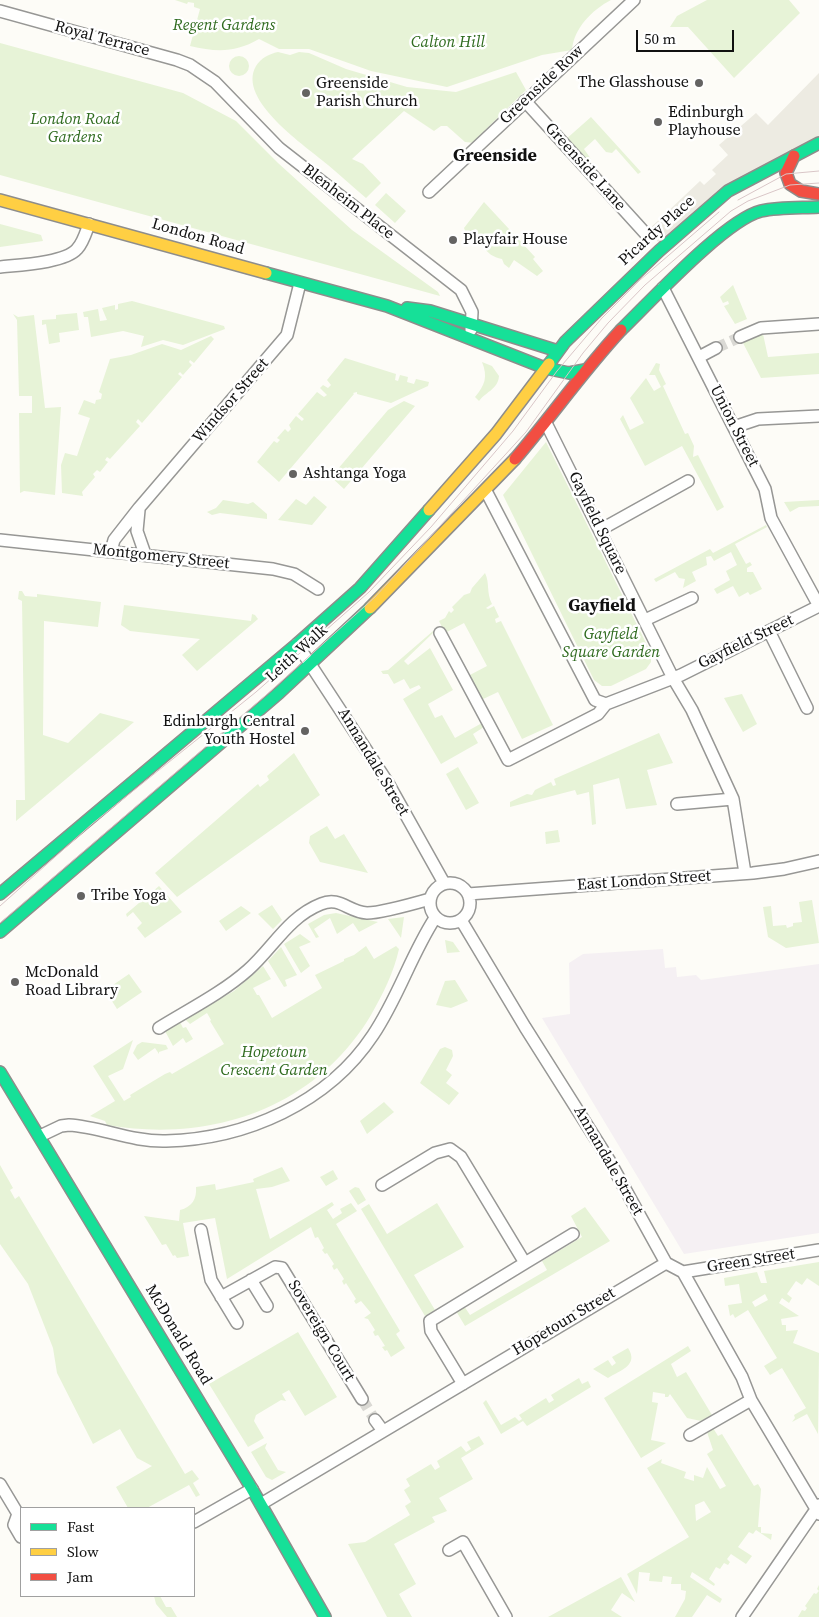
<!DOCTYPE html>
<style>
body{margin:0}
#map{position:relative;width:819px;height:1617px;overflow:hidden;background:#fdfcf7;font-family:"Source Serif 4",serif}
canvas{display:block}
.legend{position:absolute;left:20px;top:1507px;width:175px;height:90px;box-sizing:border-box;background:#fff;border:1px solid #a0a0a0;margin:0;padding:6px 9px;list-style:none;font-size:15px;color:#111}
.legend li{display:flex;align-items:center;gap:10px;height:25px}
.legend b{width:25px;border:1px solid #a0a0a0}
.scale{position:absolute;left:636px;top:30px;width:98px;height:22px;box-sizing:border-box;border:2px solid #111;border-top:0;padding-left:6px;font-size:15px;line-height:18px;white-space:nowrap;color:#111;-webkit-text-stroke:4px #fff;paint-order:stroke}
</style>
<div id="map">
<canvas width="819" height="1617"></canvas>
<ul class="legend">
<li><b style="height:6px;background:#16e098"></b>Fast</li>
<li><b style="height:6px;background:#ffcf43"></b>Slow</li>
<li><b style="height:6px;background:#f24e42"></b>Jam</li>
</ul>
<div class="scale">50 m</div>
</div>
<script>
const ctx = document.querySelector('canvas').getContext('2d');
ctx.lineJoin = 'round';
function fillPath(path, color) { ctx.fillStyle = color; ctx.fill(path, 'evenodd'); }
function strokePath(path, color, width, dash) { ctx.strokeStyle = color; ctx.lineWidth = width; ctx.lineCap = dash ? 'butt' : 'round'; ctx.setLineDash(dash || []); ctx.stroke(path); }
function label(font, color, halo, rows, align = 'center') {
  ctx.font = font + ' "Source Serif 4",serif'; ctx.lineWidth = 5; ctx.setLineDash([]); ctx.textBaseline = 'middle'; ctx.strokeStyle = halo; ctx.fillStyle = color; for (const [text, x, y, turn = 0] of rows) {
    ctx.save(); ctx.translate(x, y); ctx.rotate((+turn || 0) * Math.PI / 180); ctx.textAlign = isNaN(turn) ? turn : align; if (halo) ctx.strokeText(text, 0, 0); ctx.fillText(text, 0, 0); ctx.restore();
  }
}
fillPath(new Path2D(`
 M663,949L665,968L676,967L677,977L696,975L701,980L819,964V1233L684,1254L542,1018L570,1014L569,963L583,954Z`), '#f5f0f3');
fillPath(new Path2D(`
 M175,0H611C592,10 574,28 572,50L542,55L447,87L371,71L309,49H279L259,39C235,53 216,52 190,46L200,9L194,7V3L188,2L187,4Z
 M707,0H789L800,13L734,78L688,27H670L677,16Z
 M0,43L183,93L236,121L278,163L352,230L438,292L440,296L0,175Z
 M278,52L290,55L299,52L309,53L346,69L407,87L456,92L516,72L526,90L476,139L475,143L465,142L447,126H441L434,131L404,111L352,159L363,164L381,183L366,198C353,187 341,176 328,165C307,147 236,100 256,66C261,58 269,54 278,52Z
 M229 66a10 10 0 1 1 20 0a10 10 0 1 1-20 0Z
 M591,117L641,172L638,174L616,149L612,153L606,152L595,139L584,149L591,159L586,163L565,140Z
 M386,193L406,211L395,223L375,205Z
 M484,202L535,257L533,259L543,271L537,276L514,260L509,268L504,264L502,259C493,257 488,254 482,245L476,244L475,237L468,238L465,236L466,233L464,228Z
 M0,224L41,235L43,241L0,247Z
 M733,285L747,319L735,324L724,306L729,304L728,301L723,303L720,297Z
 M132,301L224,326L225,329L183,345L163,340L141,347L144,336L123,331L91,337L88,317H84L83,312L98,309L100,321L107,320L102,308L115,305V310L118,309V304Z
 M77,313L79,330L59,333L60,342L49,344L46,324L42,325V320L56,319V315Z
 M13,314L18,317L34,315L45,408L61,407L55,495L24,491L20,493L19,413H32V396H19L17,320Z
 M763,334L768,357L819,353V374L761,378L742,341Z
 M211,336L214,339L194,363L190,360L189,362L192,365L183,375L180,372L178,374L182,377L142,423L138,419L136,422L140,426L110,459L107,457L105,460L108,462L100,472L97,470L93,474L95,477L82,492L83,496L62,493L61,465L65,453L77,456L90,418L78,414L84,400L95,404L96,400L101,399L102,394L99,392L110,359L131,355L162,344L181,350Z
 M345,358L396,374L395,380L398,381L400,375L408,377L407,382L414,384L416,379L429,382L428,386L391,403L357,394V392L353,393L354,394L279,482L257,462L274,441L277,443L280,440L277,438L285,429L288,432L291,429L289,425L296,416L302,421L304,419L298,414L317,392L324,397L327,395L320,388L323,385L328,388L331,385L327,380Z
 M482,362L492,366L499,376C498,389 487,391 479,401L475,397C485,385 488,377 482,362Z
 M656,363L660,364L659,370L666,384L663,386L685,434L688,433L694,446L693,457L698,455L724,507L717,511L682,446L645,466L620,419L623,415L630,430L644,423L630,398L646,378L654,391L661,387L655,375H649Z
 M404,401L415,406L344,489L331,477L388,410Z
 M546,442L651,653V662L646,669L611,686H602L594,680L503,495Z
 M314,496L327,507L312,525L278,520L296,499L306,505Z
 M223,500L248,504L253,502L267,514V519L220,513L212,515L207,512L216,508Z
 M819,500V506L799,507L790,512L784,502Z
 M766,525L767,527L735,544L746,564L750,562L752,565L747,568V572H753L762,589L750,595L748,592L739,597L733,586L717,594L714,589L730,580L726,571L737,565L731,552L714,561L711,556L706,557L707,565L692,572L696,581L683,588L685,579L679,578L675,572L656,582L654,579L710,549L713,553Z
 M485,573C490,583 486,592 492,604L486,608L488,609L494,606L499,617L495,619L496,623L501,621L553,725L522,739L498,692L481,700L468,676L487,666L464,623L445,633L439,621L445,618L449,611L451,613L454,610L452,607L464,595L470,593L472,588Z
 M19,591H22L25,596L37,597V594L101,602L98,627L44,621L43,735L68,743L100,713L134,722L16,821V800H25L22,601L18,599Z
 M124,605L251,621L252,614L255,615L258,619L197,671L182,655L200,639L130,631L121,625Z
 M433,631L434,632L404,661L408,665L430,648L453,690L428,704L435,718L442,715L455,738L482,723L484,727L473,734L478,743L441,764L403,699L421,688L419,685L410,689L404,679L394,684L388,674H383L381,671L388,670Z
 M742,694L757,724L743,732L724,698Z
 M659,733L673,763L647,770L657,805L626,809L619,778L593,785L596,824L592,825L589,792L577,795L575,790L510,807V802L527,794L532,795L535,790L551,782L553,786L556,785L554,779Z
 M294,753L320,795L177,897L155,873L258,784L260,787L269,780L267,776Z
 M458,767L479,803L466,810L446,774Z
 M327,826L335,839L344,834L368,873L320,862L309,843L310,836Z
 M558,830L560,842L546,844L545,832Z
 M159,886L182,912L145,938L137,928L142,923L133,912L127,917L126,914Z
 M812,900L819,943L786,948L768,937L763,907L771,906L773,926L786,925L787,928L793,926V923L802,922L799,902Z
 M272,905L282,920L273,929L258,914Z
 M241,906L251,913L226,931L219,921Z
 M336,913L378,922L359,932L353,923L337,934L330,918L314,929L319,937L316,938L308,924L324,915Z
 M404,917L401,938L388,919Z
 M300,934L311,942L299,947L310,966L301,973L284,944Z
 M445,940L453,942L460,952L447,953Z
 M366,946L374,959L396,946L399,949C394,972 383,994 371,1015C315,1109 210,1143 107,1125L105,1121L90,1116L115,1101L93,1066L133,1040L123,1069L108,1076L124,1101L131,1097L130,1095L165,1074L170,1072L172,1074L224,1044L210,1021L211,1020L207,1013L190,1024L185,1019L234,991L263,966L271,979L253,988L257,995H259L272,1018L322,988L315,975L344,961V959L354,955Z
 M281,947L297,975L285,980L287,986L284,987L268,961Z
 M129,974L142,992L117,1009L110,998L115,994L110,987Z
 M455,980L468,1001L451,1008L436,1005L445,981Z
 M180,1022L183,1028L186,1027L193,1039L186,1043L183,1038L173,1046L165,1031Z
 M142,1042L166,1045L168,1049L159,1052V1054L155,1048L138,1060L133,1053L137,1045Z
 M445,1047L452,1050L453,1056L446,1070L452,1075L446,1083L459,1093L449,1105L420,1083L440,1049Z
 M384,1102L394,1112L367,1134L360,1121Z
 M0,1165L13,1188L10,1190L15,1199L19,1196L185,1474L192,1470L199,1479L193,1483L200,1495L196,1497L189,1485L147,1508H128L116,1487L152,1466L137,1458L120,1429L93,1444L57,1373L53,1348L28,1284L0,1244Z
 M282,1167L290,1181L272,1187L256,1189L270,1239L332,1202L334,1205L327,1210L333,1219L342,1213L340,1209L351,1203L357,1211L336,1224L400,1331L396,1334L405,1348L391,1357L387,1350L385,1351L382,1347L385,1346L378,1335L375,1336L373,1332L375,1330L368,1319L364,1318L371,1313L361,1301L356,1304L354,1301L356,1299L346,1283L344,1285L342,1281L344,1279L337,1268L334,1270L332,1266L334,1264L327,1253L325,1254L322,1250L324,1248L318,1237L315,1238L311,1227L227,1279L215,1218L183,1223L189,1256L177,1258L175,1255L173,1256L166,1244L162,1245L144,1216L179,1221L180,1210C192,1207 197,1199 196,1187L215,1184L216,1190L254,1182L253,1179Z
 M333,1170L338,1179L326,1186L320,1177Z
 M355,1187L359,1188L366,1200L358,1205L349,1191Z
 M437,1203L464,1247L414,1275L435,1310L425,1316L361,1209L369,1204L387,1234Z
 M585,1207L610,1241L465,1326L456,1311L464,1306L470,1315L547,1270L542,1261L582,1237L571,1216Z
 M819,1262V1286L807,1278L802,1285L796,1281L787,1294L792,1298L789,1303L782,1298L779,1303L799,1316L781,1319L782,1325H786V1331L798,1330L793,1343L819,1353L818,1434L807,1414L792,1422L795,1418L794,1415L806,1408L782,1368L770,1375L764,1366L777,1358L748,1310L735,1318L733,1314L730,1316L728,1305L742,1303L739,1284L725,1286L724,1278L757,1272L761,1283H767L764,1271ZM765,1294L768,1300L755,1307L752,1302Z
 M298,1332L337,1397L305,1416L289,1390L282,1394L286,1401L281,1400L256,1415L254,1421L264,1438L248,1447L209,1384Z
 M688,1346L691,1351L671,1364L677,1377L686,1372L712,1415L701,1421L687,1418L670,1394L668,1397H665V1394L653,1392L652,1402L658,1403L651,1440L666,1443L641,1458L604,1398Z
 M628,1348C639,1365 621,1370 608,1378L593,1369L608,1360L612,1366L616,1363L612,1357Z
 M579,1378L582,1384L588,1381L591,1387L527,1426L523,1421L501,1434L483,1403L486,1400L501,1425L515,1417L519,1421L522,1419L519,1415L546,1398L549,1403L554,1400L551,1395Z
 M713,1428L718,1436L722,1434L754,1486L758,1484L761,1489L758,1527H761V1533L772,1534L771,1540L756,1530L753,1534L749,1532L738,1547L752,1556L746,1564L731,1554L727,1559L730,1562L728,1565L724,1563L720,1569L716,1567L709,1579L715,1584L714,1586L692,1572L690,1577L722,1599L720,1603L707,1595L692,1617H675L685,1599L686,1591L681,1590V1584H671L672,1577L663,1576L662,1582L649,1581L650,1573L639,1572L637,1594L627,1574L689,1537L647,1468L662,1459L661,1463L686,1472L684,1478L694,1481V1475L703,1478L707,1467L720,1489L726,1486L707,1454L713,1450L707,1432ZM704,1501L711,1512L696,1521L695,1505Z
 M479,1436L484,1444L461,1458L473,1479L439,1498L447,1511L432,1517L435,1522L394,1544L416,1584L399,1594L412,1617H387L348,1544L365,1542L410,1515L405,1506L411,1502L404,1490L410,1486L406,1479L431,1464L435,1470L440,1467L437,1461L461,1446L466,1452L471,1449L467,1442Z
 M267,1443L265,1448L278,1470L286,1472L272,1480L266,1477L251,1452Z
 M621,1577L635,1602L622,1593L611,1610L622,1617H548Z
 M819,1585V1617H798L802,1610L805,1611L807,1608L805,1606L814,1593L816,1594L819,1591L817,1589Z
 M154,1596H160L166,1607H171L177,1617H167L156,1604Z`), '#e7f3d7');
fillPath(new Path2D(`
 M819,73V136L658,242L656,239L648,230L700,181L704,185L716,174L712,170L728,155L719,145L756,113L768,125Z`), '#edebe2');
strokePath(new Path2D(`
 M716,348L740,337
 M362,1399L375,1420`), '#dad9d4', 11, [11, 5.5]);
const street = new Path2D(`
 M0,11L177,60L190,65L215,82L279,148L461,290L472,312L471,330
 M525,101L645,233
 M429,192L634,0
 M0,267C18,265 65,263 77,249C83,243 86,232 89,224
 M740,337L761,328L819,324
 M699,357L716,348
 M546,423L673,678L692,710L733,799L745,873
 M734,427L758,419L819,416
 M486,491L595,700L606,704L681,675L819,606L771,518L765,489L663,288
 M139,510L137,531L145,554
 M600,530L688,481
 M0,540L273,569L294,574L318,589
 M111,551L114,540L139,508L287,335L300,283
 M645,620L692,598
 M769,631L807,708
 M440,633L508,760L598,714L606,704
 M297,644L388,783L444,883
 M677,804L733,799
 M430 903a20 20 0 1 1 40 0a20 20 0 1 1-40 0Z
 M468,894L753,873L784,869L819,861
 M461,920L525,1027L609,1160L666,1263L683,1272L742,1377L751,1400L819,1514
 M159,1028C188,1010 222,993 248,970C273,948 288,917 321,904C340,896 348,912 367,913C380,913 416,903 430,899
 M40,1136L61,1126L69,1125C101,1127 132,1142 166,1141C246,1139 328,1103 373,1035C398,998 411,955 435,918
 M382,1185L435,1153L450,1149L461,1157L525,1263L430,1321L431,1331L463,1384
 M201,1230L211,1280L237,1323
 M525,1263L573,1234
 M683,1272L819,1250
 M251,1280L267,1306
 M221,1297L275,1267L282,1268L362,1399
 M375,1420L383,1431
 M690,1435L751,1400
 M0,1484L18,1514L14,1525L21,1537
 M261,1504L666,1263
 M194,1522L252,1489
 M449,1550L463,1542L506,1617
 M742,1617L819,1505`);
const fast = new Path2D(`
 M266,273L387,306L545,368L569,373L585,370
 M407,308L430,311L558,351
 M621,330C651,301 725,220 761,211C779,207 801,208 819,207
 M549,364L565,342L659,251L728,191L819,143
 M0,894L297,644L360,588L429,510
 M0,932L279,693L370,608
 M0,1072L252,1489L325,1617`);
const slow = new Path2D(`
 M0,200L266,273
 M429,510L496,434L549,364
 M370,608L515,459`);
const jam = new Path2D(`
 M794,156L786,173L790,184L801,191L819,194
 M515,459C551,417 583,371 621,330`);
strokePath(street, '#979795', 14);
strokePath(fast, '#8e8d8b', 14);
strokePath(slow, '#8e8d8b', 14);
strokePath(jam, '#8e8d8b', 14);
strokePath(street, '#fffffe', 11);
strokePath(fast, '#16e098', 11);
strokePath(slow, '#ffcf43', 11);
strokePath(jam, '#f24e42', 11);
strokePath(new Path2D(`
 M738,200L786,174L819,171
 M0,906L92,824L256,692L369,592L431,527L513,431L557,371L602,318L640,280L719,212
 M0,923L265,696L375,597L526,432L583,353L608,323L645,285L731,211L748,201L790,185L819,183`), '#d9c6c7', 1);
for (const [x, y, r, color] of [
 [699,83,5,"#646362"],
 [306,93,5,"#646362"],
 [658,122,5,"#646362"],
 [453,240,5,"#646362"],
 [293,474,5,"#646362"],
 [305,731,5,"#646362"],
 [81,896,5,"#646362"],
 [15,982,5,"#646362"]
]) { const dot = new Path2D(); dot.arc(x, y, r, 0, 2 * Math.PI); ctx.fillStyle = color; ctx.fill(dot); strokePath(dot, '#fff', 2); }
label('italic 16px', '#2f6b1f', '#fff', [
 ["Regent Gardens",224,26],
 ["Calton Hill",448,43],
 ["London Road",75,120],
 ["Gardens",75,138],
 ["Gayfield",611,635],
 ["Square Garden",611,653],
 ["Hopetoun",274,1053],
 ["Crescent Garden",274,1071]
]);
label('16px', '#111', '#fff', [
 ["Royal Terrace",102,39,15],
 ["Greenside Row",542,85,-43],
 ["Greenside Lane",585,167,48],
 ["Blenheim Place",348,202,38],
 ["Picardy Place",657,231,-42],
 ["London Road",198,237,16],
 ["Windsor Street",231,401,-49],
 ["Union Street",734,426,63],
 ["Gayfield Square",597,523,64],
 ["Montgomery Street",161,557,6],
 ["Gayfield Street",746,642,-26],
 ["Leith Walk",297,654,-42],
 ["Annandale Street",373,762,59],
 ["East London Street",644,881,-4],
 ["Annandale Street",608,1161,60],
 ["Green Street",751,1261,-9],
 ["Hopetoun Street",564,1322,-31],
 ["Sovereign Court",321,1331,59],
 ["McDonald Road",178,1335,59]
]);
label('16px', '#111', '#fff', [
 ["The Glasshouse",689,83,"right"],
 ["Greenside",316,84],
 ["Parish Church",316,102],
 ["Edinburgh",668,113],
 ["Playhouse",668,131],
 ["Playfair House",463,240],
 ["Ashtanga Yoga",303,474],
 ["Edinburgh Central",295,722,"right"],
 ["Youth Hostel",295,740,"right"],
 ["Tribe Yoga",91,896],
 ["McDonald",25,973],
 ["Road Library",25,991]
], 'left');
label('bold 18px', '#111', '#fff', [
 ["Greenside",495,156],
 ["Gayfield",602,606]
]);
</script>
